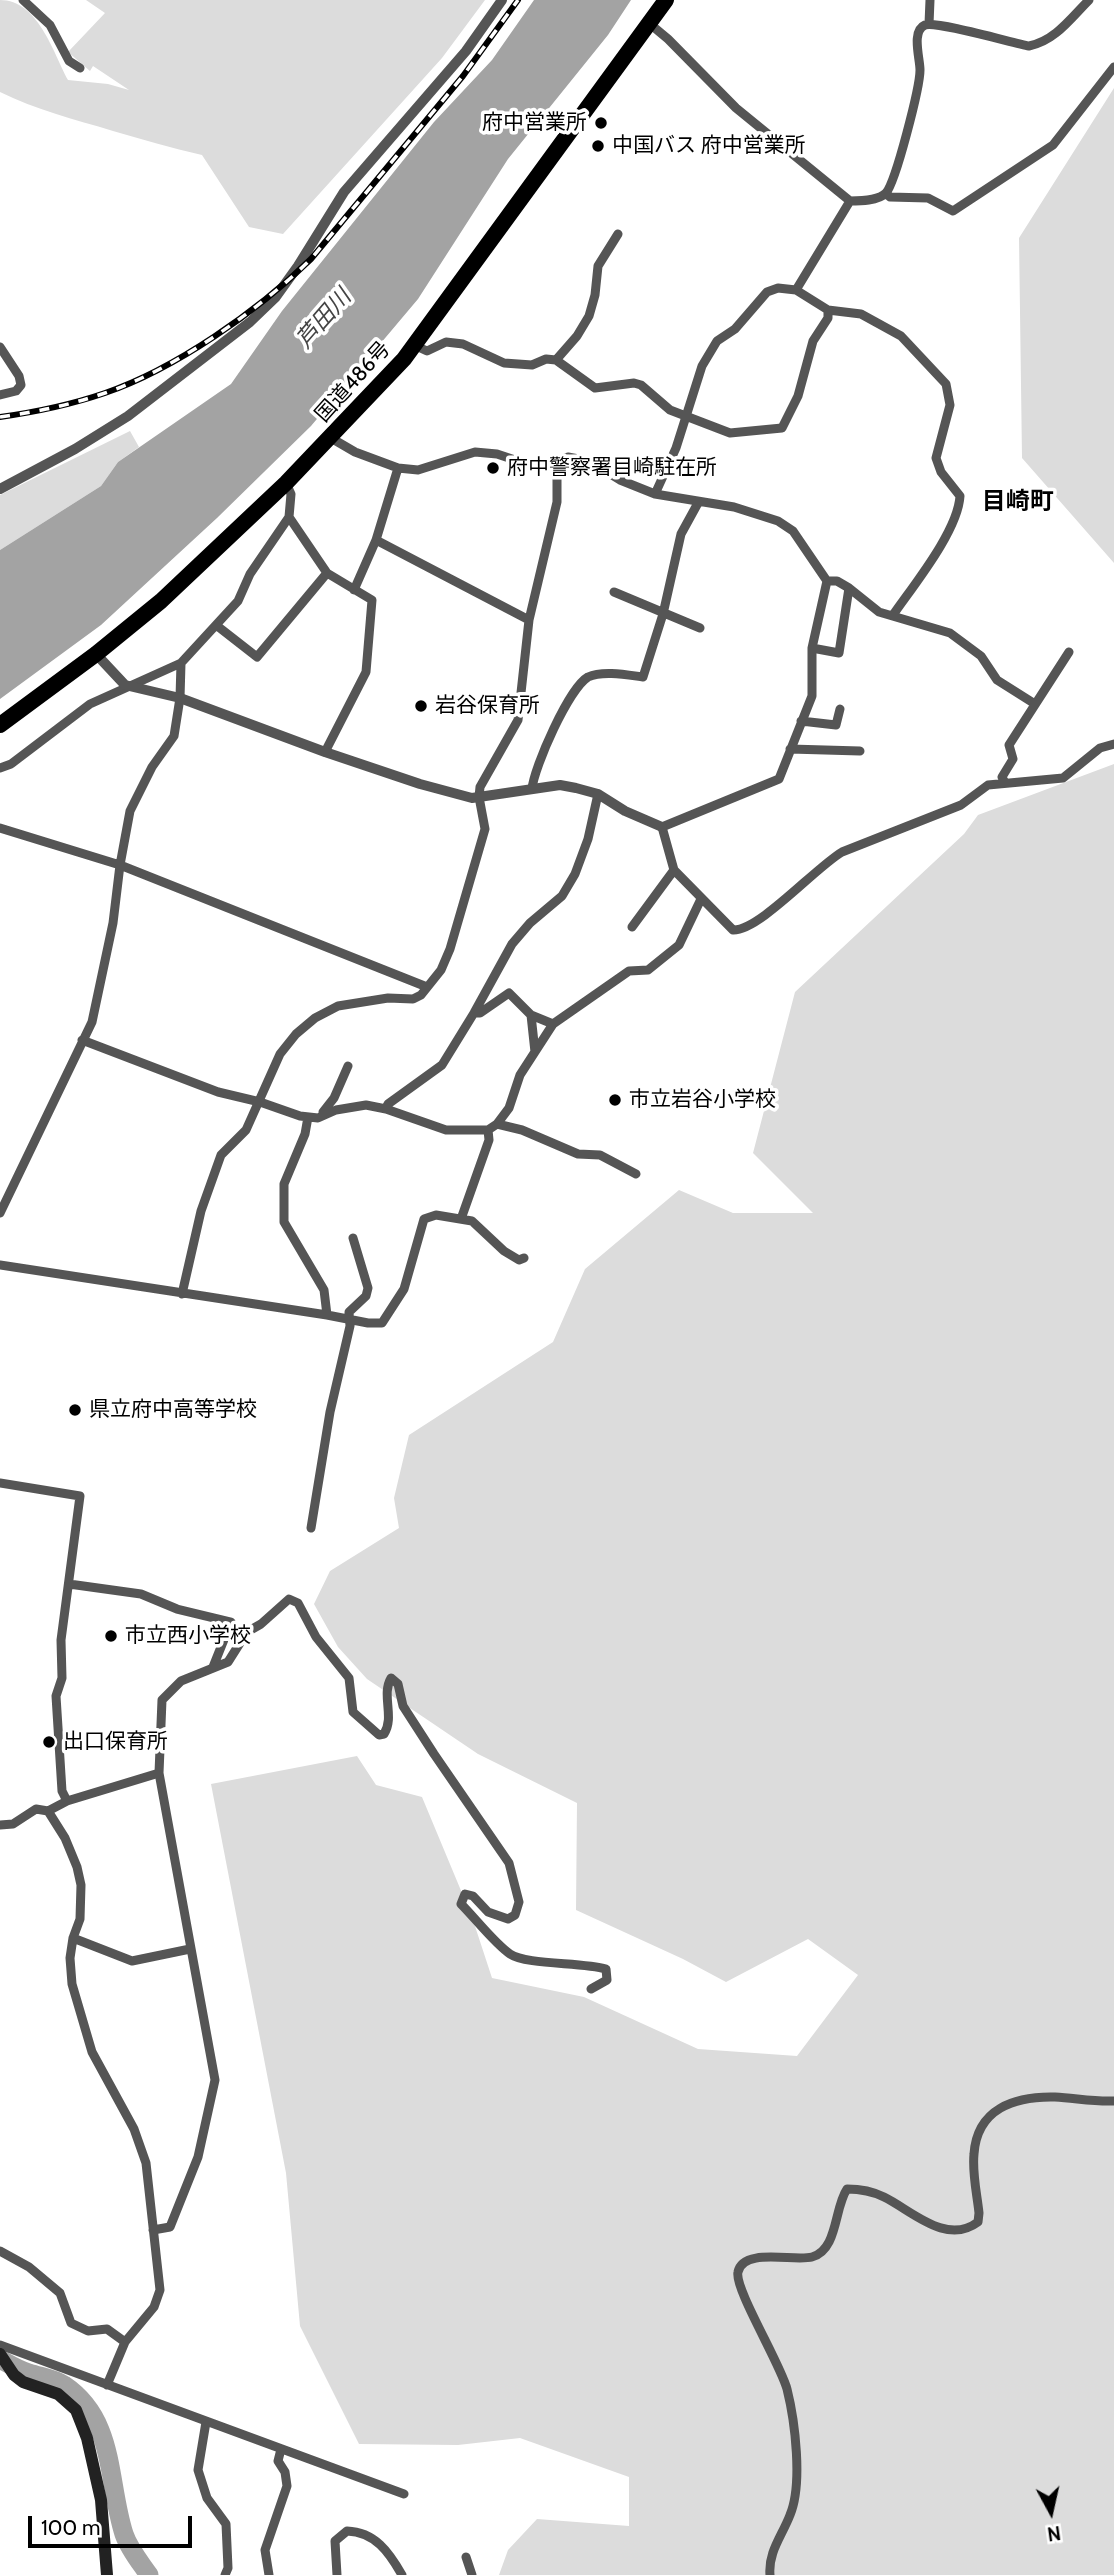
<!DOCTYPE html>
<meta charset="utf-8">
<style>
body{margin:0}
#map{position:relative;width:1114px;height:2575px;overflow:hidden;background:#fff;font-family:Cabin,sans-serif}
canvas{display:block}
.north{position:absolute;left:1016px;top:2477px;width:70px;height:70px;-webkit-text-stroke:5px #fff;paint-order:stroke;rotate:172deg;font-size:19px;font-weight:700;line-height:28px;text-align:center;color:#000}
.north::after{content:'';display:block;margin:auto;width:24px;height:32px;background:#000;clip-path:polygon(50% 0,100% 100%,50% 72%,0 100%)}
.scale{position:absolute;left:28px;top:2516px;width:164px;height:32px;box-sizing:border-box;border:4px solid #000;border-top:0;padding-left:9px;font-size:21px;line-height:24px;white-space:nowrap;color:#000;-webkit-text-stroke:5px #fff;paint-order:stroke}
</style>
<div id="map">
<canvas width="1114" height="2575"></canvas>
<div class="north">N</div>
<div class="scale">100 m</div>
</div>
<script>
const ctx = document.querySelector('canvas').getContext('2d');
ctx.lineJoin = 'round';
function fillPath(path, color) { ctx.fillStyle = color; ctx.fill(path, 'evenodd'); }
function strokePath(path, color, width, dash) { ctx.strokeStyle = color; ctx.lineWidth = width; ctx.lineCap = dash ? 'butt' : 'round'; ctx.setLineDash(dash || []); ctx.stroke(path); }
function label(font, color, halo, rows, align = 'center') {
  ctx.font = font + ' Cabin,"Noto Sans JP",sans-serif'; ctx.lineWidth = 7; ctx.setLineDash([]); ctx.textBaseline = 'middle'; ctx.strokeStyle = halo; ctx.fillStyle = color; for (const [text, x, y, turn = 0] of rows) {
    ctx.save(); ctx.translate(x, y); ctx.rotate((+turn || 0) * Math.PI / 180); ctx.textAlign = isNaN(turn) ? turn : align; if (halo) ctx.strokeText(text, 0, 0); ctx.fillText(text, 0, 0); ctx.restore();
  }
}
fillPath(new Path2D(`
 M0,0C38,0 53,52 68,80L108,84L129,90L93,66L90,71L68,52L105,13L86,0H485L442,58L283,234L249,227L202,155C171,148 142,139 113,131C74,119 36,110 0,92Z
 M1114,88V563L1022,458L1019,238Z
 M130,431L139,447L118,462L101,486L0,550V495Z
 M1114,764V2575H499L508,2550L537,2519L629,2526V2477L520,2438L458,2445L359,2444L300,2326L286,2173L211,1784L357,1756L376,1785L422,1797L472,1917L492,1978L584,1997L698,2049L797,2056L858,1975L808,1939L726,1982L683,1959L576,1910L577,1803L478,1754L367,1679L338,1647L314,1604L330,1571L399,1528L394,1498L409,1435L553,1342L585,1269L679,1190L733,1213H813L753,1153L795,992L964,834L978,815Z`), '#dcdcdc');
fillPath(new Path2D(`
 M534,0H631L608,35L508,159L418,299L311,426L217,518L101,625L0,699V550L101,486L118,462L231,384L282,311L434,122L492,60Z`), '#a3a3a3');
strokePath(new Path2D(`
 M0,2359C9,2364 19,2370 29,2373C41,2377 53,2378 64,2385C116,2420 107,2481 124,2534C129,2549 140,2562 149,2575`), '#a3a3a3', 19);
strokePath(new Path2D(`
 M23,0L50,25L69,61L80,68
 M650,24L668,39L736,108L850,201C860,201 878,201 886,193C896,181 920,87 920,70C920,58 911,31 925,25C937,21 1013,43 1029,46C1055,41 1071,18 1089,0
 M929,24L930,0
 M886,193L890,197L928,198L953,211L1053,145L1114,67
 M796,290L850,201
 M414,345L427,351L446,342L463,344L504,363L532,365L546,359L556,360L595,388L634,383L641,385L670,410L730,433L782,428L798,396L813,341L828,318V310
 M0,347L19,376L21,385L16,391L0,395
 M556,360L577,336L589,316L595,295L598,266L618,234
 M331,438L355,452L398,468L418,470L475,452L497,454L536,467L568,457L589,461L620,480L655,494L734,507L778,521L793,531L827,581L812,648V696L779,779L662,827L674,870L733,930C759,931 815,868 842,852L961,805L988,785L1063,778L1100,748L1114,744
 M655,494L676,448L702,366L717,341L735,329L767,292L778,288L796,290L828,310L861,314L901,336L946,384L950,405L936,458L941,472L960,496C958,531 913,586 893,615
 M289,517L327,573L372,600L366,672L325,752
 M376,540L529,620
 M827,581H837L849,588L879,612L950,633L981,656L997,680L1035,704
 M354,590L376,540L398,468
 M614,592L700,628
 M216,625L257,657L327,573
 M812,648L839,653L849,588
 M801,721L836,725L840,709
 M790,749L860,751
 M0,768L11,764L90,704L181,663L238,601L250,574L289,517L291,494L286,483
 M1005,783L1002,777L1013,759L1009,745L1069,652
 M532,789C534,767 569,688 588,677C603,670 628,675 643,677L663,614L681,534L698,503
 M0,828L120,865L427,987
 M632,927L674,870
 M474,1013H480L509,993L531,1015L553,1024
 M531,1015L535,1052
 M82,1040L218,1092L260,1102L300,1116L318,1118L336,1110L366,1105L386,1109L446,1130H488L497,1124L509,1108L520,1075L553,1024L629,971L648,970L679,945L701,899
 M386,1109L388,1104L442,1065L474,1013L512,944L530,923L562,896L575,874L588,839L598,794
 M323,1115V1112L334,1098L348,1066
 M308,1117L305,1134L284,1184V1222L324,1290L327,1315
 M497,1124L522,1130L578,1154L600,1155L636,1174
 M0,1213L92,1022L113,923L120,865L130,811L152,767L174,736L180,698L181,663
 M461,1219L489,1140L488,1130
 M0,1265L327,1315L368,1323H382L404,1289L424,1219L436,1215L472,1221L504,1251L519,1260L524,1258
 M182,1294L201,1211L221,1155L246,1130L280,1054L296,1034L315,1018L338,1006L388,998L413,999L421,995L441,970L450,949L485,829L479,797L480,787L518,720L529,620L557,502V462
 M0,1483L80,1496L61,1640L62,1678L56,1696L62,1791L67,1801
 M311,1528L330,1412L350,1326L349,1312L366,1296L368,1288L353,1238
 M69,1584L141,1594L177,1609L231,1622L213,1667
 M48,1811L65,1838L77,1867L81,1885L80,1919L73,1938L70,1958L72,1984L92,2052L134,2129L146,2163L160,2290L154,2307L125,2342L107,2385
 M0,1825L13,1824L36,1809L48,1811L67,1801L159,1773L162,1700L181,1681L228,1662L247,1632L261,1624L289,1599L298,1603L316,1637L349,1678L353,1712L379,1735L384,1734C395,1717 381,1695 391,1678L398,1684L403,1706L434,1754L509,1863L519,1902L515,1915L508,1919L488,1912L473,1896L465,1894L461,1904C475,1918 495,1944 510,1954C526,1965 583,1962 606,1969L607,1980L591,1989
 M73,1938L132,1961L190,1949
 M153,2230L170,2227L198,2157L215,2080L159,1773
 M0,2251L29,2267L60,2293L71,2323L88,2331L107,2329L125,2342
 M0,2345L404,2494
 M206,2422L198,2470L207,2498L226,2524L228,2568L225,2575
 M466,2557L472,2575
 M269,2575L265,2550L287,2486L285,2472L278,2461L281,2449
 M337,2575L335,2541L347,2531C375,2532 389,2552 402,2575
 M770,2575C768,2552 782,2536 790,2515C803,2484 795,2421 787,2389C780,2363 734,2288 738,2272C743,2247 795,2262 812,2257C838,2250 834,2208 847,2189C860,2189 872,2191 884,2197C911,2210 946,2246 978,2222L979,2213C977,2194 972,2173 974,2154C977,2109 1014,2096 1055,2097C1075,2098 1094,2102 1114,2101`), '#555', 9);
strokePath(new Path2D(`
 M0,489L75,449L128,416L250,322L275,298L298,266L344,192L466,51L502,0
 M96,654L125,685L180,698L325,752L420,784L472,798L560,785L576,788L598,794L625,811L662,827`), '#555', 10);
strokePath(new Path2D(`
 M0,2354L14,2375L23,2382L58,2394L76,2410L87,2438L101,2500L107,2575`), '#222', 12);
strokePath(new Path2D(`
 M0,725L96,654L161,601L286,483L404,359L666,0`), '#000', 16);
const rail = new Path2D(`
 M0,417C36,412 70,405 105,393C175,369 258,311 311,259L463,76L518,0`);
strokePath(rail, '#000', 6);
strokePath(rail, '#fff', 3.5, [10]);
for (const [x, y, r, color] of [
 [601,123,7,"#000"],
 [598,146,7,"#000"],
 [493,468,7,"#000"],
 [421,706,7,"#000"],
 [615,1100,7,"#000"],
 [75,1410,7,"#000"],
 [111,1636,7,"#000"],
 [49,1742,7,"#000"]
]) { const dot = new Path2D(); dot.arc(x, y, r, 0, 2 * Math.PI); ctx.fillStyle = color; ctx.fill(dot); strokePath(dot, '#fff', 2.5); }
label('21px', '#000', '#fff', [
 ["府中営業所",587,123,"right"],
 ["中国バス 府中営業所",612,146],
 ["府中警察署目崎駐在所",507,468],
 ["岩谷保育所",435,706],
 ["市立岩谷小学校",629,1100],
 ["県立府中高等学校",89,1410],
 ["市立西小学校",125,1636],
 ["出口保育所",63,1742]
], 'left');
label('21px', '#000', '#fff', [
 ["国道486号",353,382,-48]
]);
label('italic 23px', '#444', '#fff', [
 ["芦田川",324,319,-49]
]);
label('bold 24px', '#000', '#fff', [
 ["目崎町",1018,502]
]);
</script>
